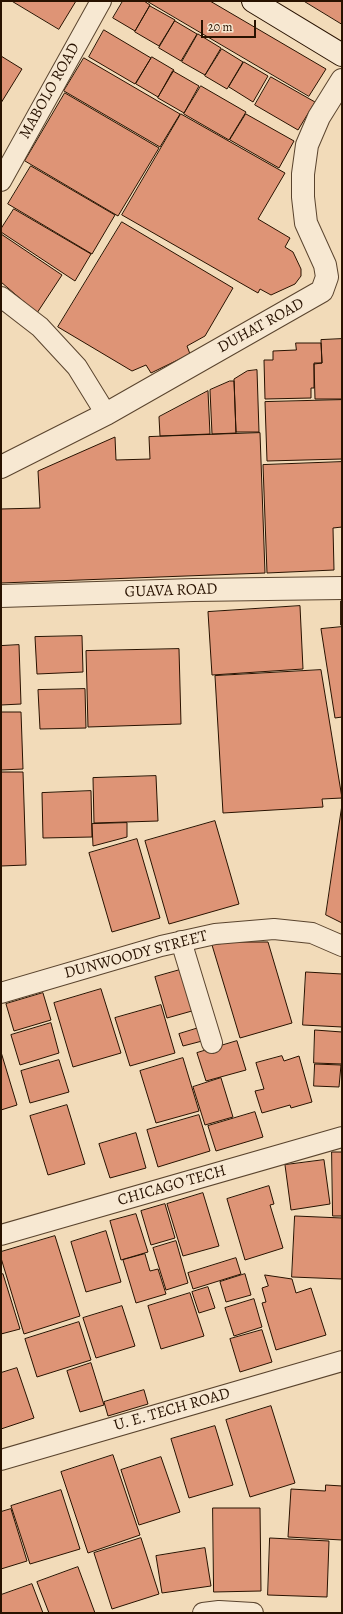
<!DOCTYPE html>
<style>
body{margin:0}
#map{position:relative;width:343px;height:1614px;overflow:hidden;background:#f2dbb9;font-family:Alegreya,serif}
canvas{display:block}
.frame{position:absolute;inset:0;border:2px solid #281200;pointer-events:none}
.scale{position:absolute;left:201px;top:20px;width:55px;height:18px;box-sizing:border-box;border:2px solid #281200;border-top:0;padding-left:5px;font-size:12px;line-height:14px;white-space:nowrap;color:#281200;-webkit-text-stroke:3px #f7e8d2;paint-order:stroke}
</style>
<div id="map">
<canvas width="343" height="1614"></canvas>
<div class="frame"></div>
<div class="scale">20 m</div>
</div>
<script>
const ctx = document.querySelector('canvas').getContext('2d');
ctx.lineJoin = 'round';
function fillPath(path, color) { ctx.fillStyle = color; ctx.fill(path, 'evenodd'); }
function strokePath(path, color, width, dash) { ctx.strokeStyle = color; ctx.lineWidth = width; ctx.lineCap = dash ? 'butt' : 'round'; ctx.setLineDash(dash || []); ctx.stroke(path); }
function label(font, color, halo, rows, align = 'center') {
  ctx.font = font + ' Alegreya,serif'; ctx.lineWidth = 3; ctx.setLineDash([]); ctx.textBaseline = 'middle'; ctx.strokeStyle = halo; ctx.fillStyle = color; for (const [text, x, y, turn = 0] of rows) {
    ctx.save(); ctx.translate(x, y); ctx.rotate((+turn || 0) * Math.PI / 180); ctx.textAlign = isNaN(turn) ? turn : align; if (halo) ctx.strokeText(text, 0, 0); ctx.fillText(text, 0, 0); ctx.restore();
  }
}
const building = new Path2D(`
 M12,1H76L59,29Z
 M123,1H144L150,5L135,31L113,18Z
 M147,1H210L326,69L309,96Z
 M304,1H342V24Z
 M150,6L175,20L159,46L135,32Z
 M175,21L197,34L181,61L159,48Z
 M104,30L151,58L135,84L89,57Z
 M198,34L221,48L205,75L182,62Z
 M222,49L243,62L227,89L205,76Z
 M1,56L22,69L1,103Z
 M152,57L174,70L158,97L136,84Z
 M84,58L180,114L160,147L64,91Z
 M244,62L268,76L253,102L229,87Z
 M173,71L199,86L184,113L158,98Z
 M271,77L315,102L298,130L255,105Z
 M201,86L246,112L229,140L184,114Z
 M65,93L159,148L118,216L25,161Z
 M181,114L285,173L258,219L290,238L285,247L293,252L301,269V276L295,284L271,295L260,289L258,293L122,215Z
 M246,114L294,141L279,168L230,140Z
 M31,166L115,215L92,254L8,204Z
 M14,209L91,254L75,281L1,232V229Z
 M122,222L233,288L205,336L187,346L190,354L151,373L146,365L132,371L58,327Z
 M1,234L62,275L37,313L1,282Z
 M342,339V399H315L314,364L322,363L321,340Z
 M296,343H321L322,363H314V388H311V398L265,399L264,360H273V351L296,350Z
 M257,370L259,432H236L234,379L247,371Z
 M230,381H234L236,433L212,434L210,390Z
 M208,391L210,434L160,436L159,417Z
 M342,400V459L267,461L265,402Z
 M260,433L265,573L1,583V509L40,508L38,471L115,437L116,460L150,459L149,437Z
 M342,462V527L333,528L334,570L267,573L263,465Z
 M341,601H342V625H341Z
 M300,606L303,669L212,675L208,612Z
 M342,627V717L335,718L321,629Z
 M82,636L83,672L37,674L35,637Z
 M19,645L21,704L1,705V646Z
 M179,649L181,724L88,727L86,651Z
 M321,670L342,798L322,799L323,807L223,813L215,676Z
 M85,689L86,728L40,729L38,690Z
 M1,712H21L23,769L1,770Z
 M1,772H23L26,865L1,866Z
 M156,776L158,821L94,823L93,778Z
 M91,791L92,837L43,838L42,793Z
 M342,805V923L326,915Z
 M215,821L239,904L169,924L145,841Z
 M127,823V837L93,846L92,824Z
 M137,839L160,918L112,932L89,853Z
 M235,942H268L292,1023L240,1038L212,945Z
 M187,968L199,1009L167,1018L155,977Z
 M306,972L342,974V1027L303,1025Z
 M101,989L121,1053L73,1067L54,1003Z
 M43,993L51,1020L14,1031L6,1004Z
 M161,1005L175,1053L130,1066L115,1018Z
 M51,1023L59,1053L20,1065L11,1035Z
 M202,1027L206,1040L183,1046L179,1034Z
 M315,1030L342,1032V1064L314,1063Z
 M237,1041L246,1070L206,1081L197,1053Z
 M1,1052L17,1105L1,1110Z
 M282,1056L284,1061L299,1056L312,1102L291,1108L290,1105L262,1113L255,1091L264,1089L256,1063Z
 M183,1058L199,1111L156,1123L140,1071Z
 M59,1060L69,1092L30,1103L21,1071Z
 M315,1064L341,1065L339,1087L314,1086Z
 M221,1078L233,1117L205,1125L193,1087Z
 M67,1105L85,1164L48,1175L30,1116Z
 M255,1112L263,1137L216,1151L208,1126Z
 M199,1115L210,1151L158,1167L147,1130Z
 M136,1133L146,1168L110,1178L99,1144Z
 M332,1152H342V1216H333Z
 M324,1160L330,1204L291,1210L285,1165Z
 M269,1186L274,1204L270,1205L283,1248L245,1260L227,1199Z
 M203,1193L219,1246L183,1256L167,1204Z
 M165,1204L175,1238L151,1245L141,1211Z
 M136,1214L148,1252L121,1260L110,1221Z
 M295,1216L342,1218V1279L292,1277Z
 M106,1231L121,1282L86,1292L71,1242Z
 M55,1236L80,1316L24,1334L1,1258V1252Z
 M176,1241L188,1283L166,1290L153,1248Z
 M145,1254L150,1271L158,1269L166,1294L136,1303L123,1260Z
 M236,1258L241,1274L193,1289L188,1273Z
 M3,1274L20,1329L1,1334V1275Z
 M245,1274L251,1295L226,1302L220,1282Z
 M265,1275L292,1279L296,1293L311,1288L326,1335L276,1350L262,1303L266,1302L262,1288L268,1286Z
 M208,1287L215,1308L199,1313L192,1292Z
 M190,1293L204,1336L161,1349L148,1306Z
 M254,1299L262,1327L234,1336L225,1308Z
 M122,1306L135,1346L96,1358L83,1318Z
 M79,1322L91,1360L37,1377L25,1339Z
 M262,1330L272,1362L240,1372L230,1339Z
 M91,1363L104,1405L80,1412L67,1371Z
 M17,1368L34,1418L1,1429V1373Z
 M144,1390L148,1404L108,1416L104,1402Z
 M271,1406L295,1483L250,1497L226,1420Z
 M215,1426L233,1485L189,1498L171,1439Z
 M113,1455L140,1535L88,1553L61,1472Z
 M161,1457L180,1512L139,1525L121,1470Z
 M326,1485L342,1486V1540L288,1537L291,1489L325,1491Z
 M61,1490L80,1549L30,1564L11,1506Z
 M213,1508H260L261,1591L214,1592Z
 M11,1509L27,1561L1,1569V1512Z
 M141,1538L159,1594L112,1609L94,1553Z
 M270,1538L329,1541L327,1597L268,1595Z
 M205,1548L211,1586L162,1593L156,1556Z
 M78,1567L95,1613H49L37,1582Z
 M32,1584L43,1613H1V1595Z`);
fillPath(building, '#de9476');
strokePath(building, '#281200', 1);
const minor = new Path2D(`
 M1,181L101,1
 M1,297L40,327L77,367L106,414
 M181,941L212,1043
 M1,993L161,946L215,934L274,929L312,933L342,946
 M1,1235L342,1137
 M1,1460L342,1361
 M203,1613L219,1611L253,1613`);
const tertiary = new Path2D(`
 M1,467L106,414L322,291L327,277L325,265L306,223L303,197V174L307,145L319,117L342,80
 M1,596L193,590L342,588`);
const secondary = new Path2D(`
 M253,1L342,55`);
strokePath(minor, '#5a442e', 22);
strokePath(tertiary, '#5a442e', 24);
strokePath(secondary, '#281200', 24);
strokePath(minor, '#f7e8d2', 20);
strokePath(tertiary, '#f7e8d2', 22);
strokePath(secondary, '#f7e8d2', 22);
label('16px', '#281200', '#f7e8d2', [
 ["MABOLO ROAD",50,91,-61],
 ["DUHAT ROAD",261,326,-29],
 ["GUAVA ROAD",171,591,-2],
 ["DUNWOODY STREET",136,955,-15],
 ["CHICAGO TECH",172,1186,-16],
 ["U. E. TECH ROAD",172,1410,-16]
]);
</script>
